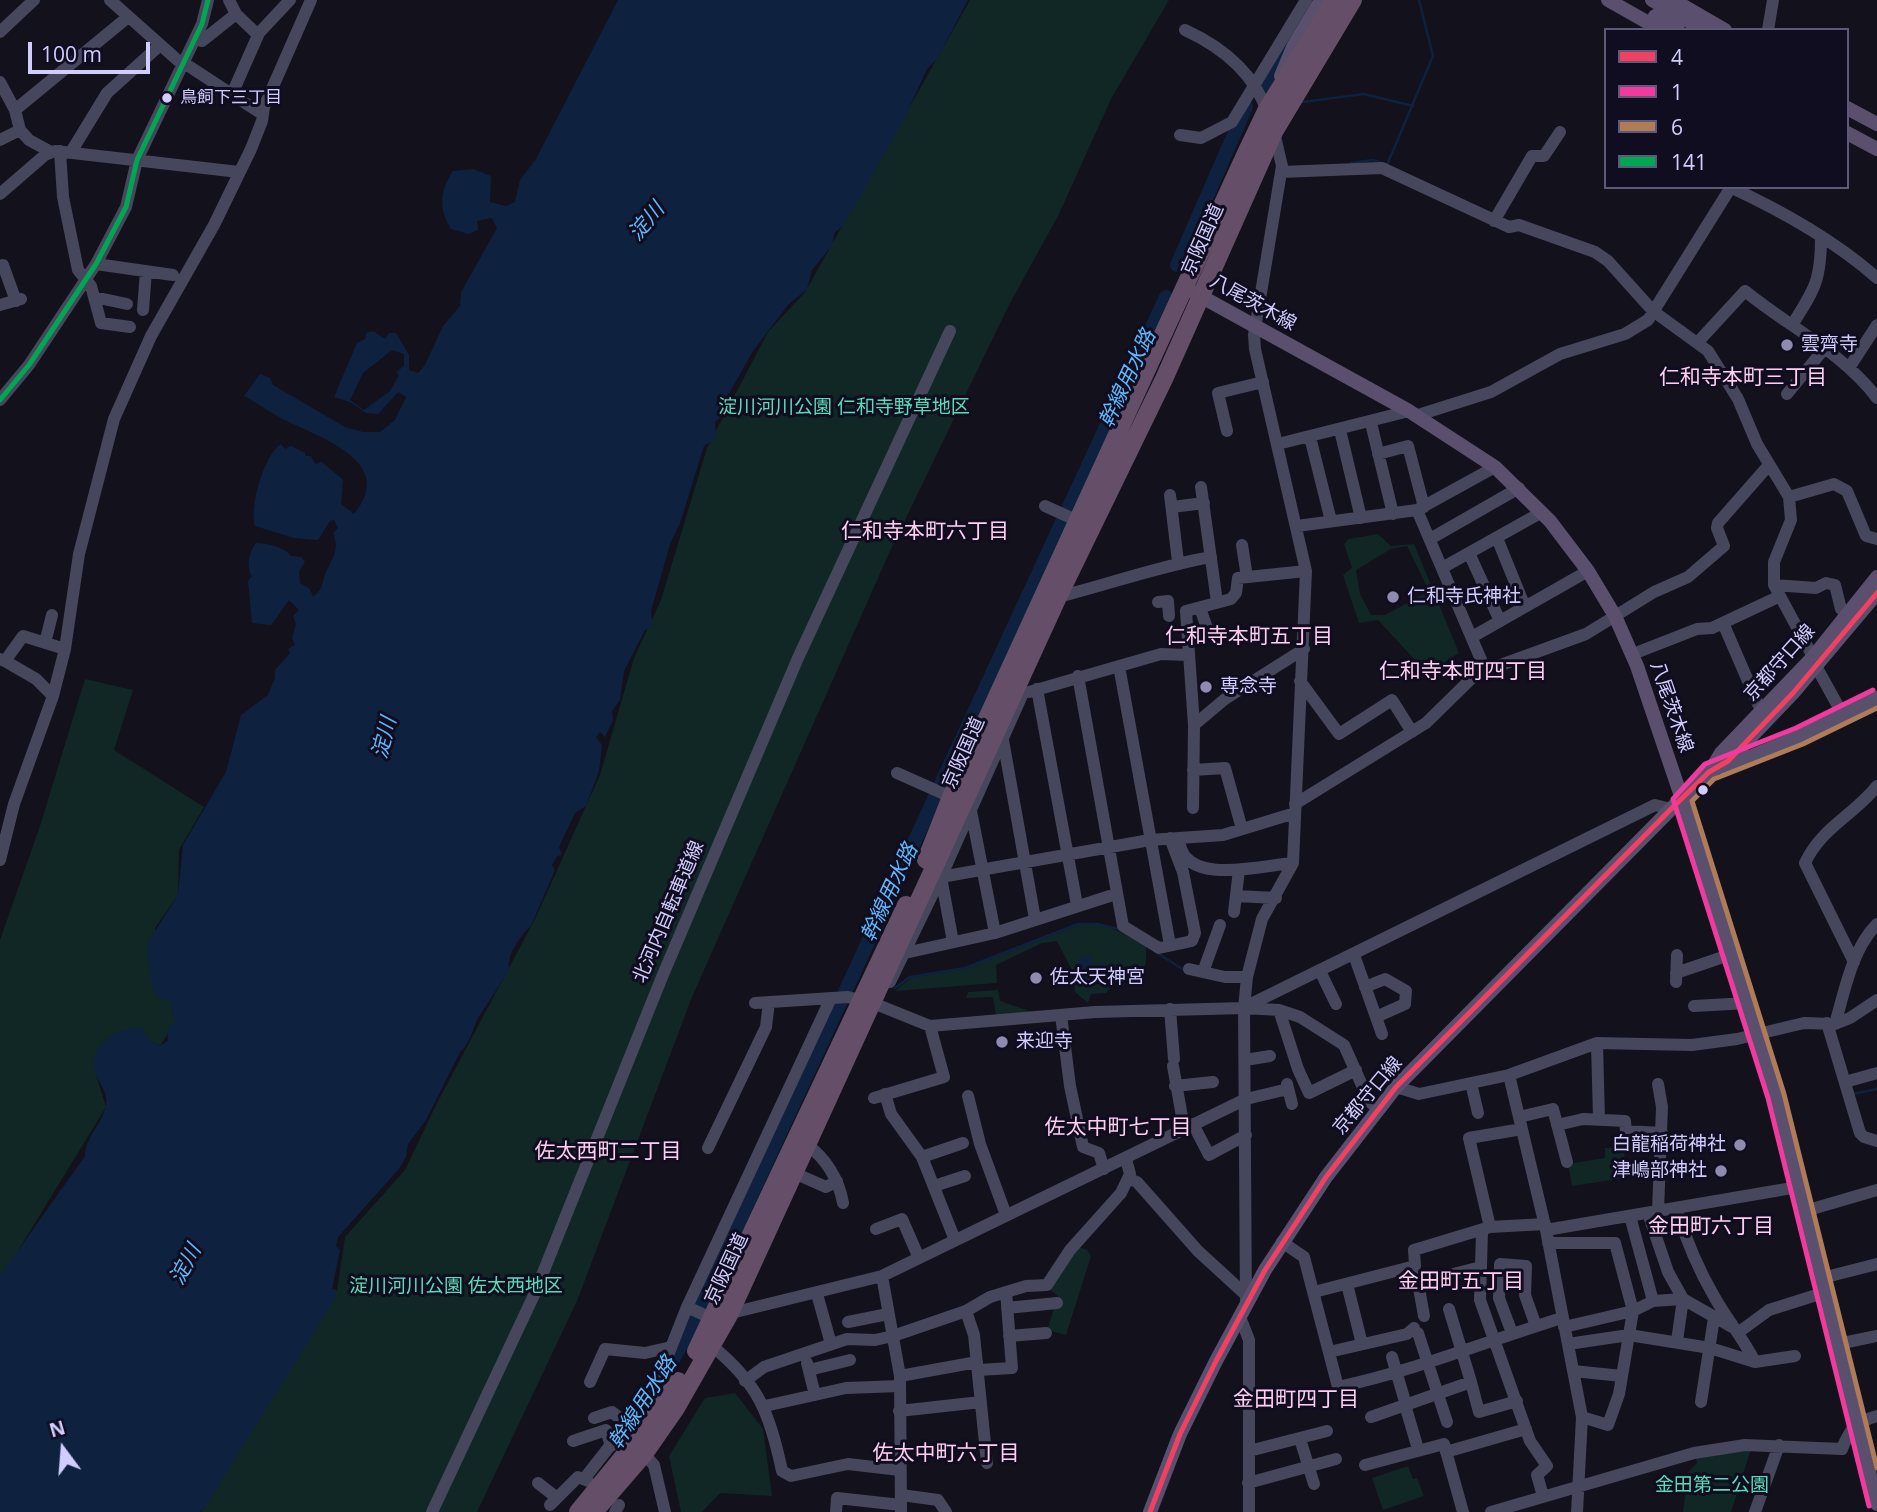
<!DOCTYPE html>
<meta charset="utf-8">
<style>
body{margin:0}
#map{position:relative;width:1877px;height:1512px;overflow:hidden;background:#13111c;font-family:"Open Sans",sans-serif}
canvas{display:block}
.legend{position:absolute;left:1604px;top:28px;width:245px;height:161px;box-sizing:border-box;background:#100d20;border:2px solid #5d5a79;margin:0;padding:9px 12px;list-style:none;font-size:21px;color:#d1cdfe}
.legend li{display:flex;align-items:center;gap:14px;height:35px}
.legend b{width:35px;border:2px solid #5d5a79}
.north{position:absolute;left:28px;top:1414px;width:70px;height:70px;-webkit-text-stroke:5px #100d20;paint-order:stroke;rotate:344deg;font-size:19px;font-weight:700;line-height:28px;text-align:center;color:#d1cdfe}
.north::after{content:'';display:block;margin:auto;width:24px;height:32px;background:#d1cdfe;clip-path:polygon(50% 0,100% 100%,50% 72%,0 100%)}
.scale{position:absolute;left:28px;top:42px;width:122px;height:32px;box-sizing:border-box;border:4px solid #d1cdfe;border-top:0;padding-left:9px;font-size:21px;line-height:24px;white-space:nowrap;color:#d1cdfe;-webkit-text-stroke:5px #100d20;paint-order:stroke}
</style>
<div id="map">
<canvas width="1877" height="1512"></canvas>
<ul class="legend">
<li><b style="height:9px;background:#f24062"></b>4</li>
<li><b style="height:9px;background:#f13a9d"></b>1</li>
<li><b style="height:9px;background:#b07c57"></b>6</li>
<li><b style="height:9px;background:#00a651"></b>141</li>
</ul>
<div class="north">N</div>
<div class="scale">100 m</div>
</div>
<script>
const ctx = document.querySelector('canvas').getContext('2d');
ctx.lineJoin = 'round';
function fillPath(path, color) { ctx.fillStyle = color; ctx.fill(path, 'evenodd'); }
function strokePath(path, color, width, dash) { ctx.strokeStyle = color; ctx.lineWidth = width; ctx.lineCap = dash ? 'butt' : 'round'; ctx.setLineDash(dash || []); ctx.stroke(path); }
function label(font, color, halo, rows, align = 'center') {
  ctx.font = font + ' "Open Sans","Noto Sans JP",sans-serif'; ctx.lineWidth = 6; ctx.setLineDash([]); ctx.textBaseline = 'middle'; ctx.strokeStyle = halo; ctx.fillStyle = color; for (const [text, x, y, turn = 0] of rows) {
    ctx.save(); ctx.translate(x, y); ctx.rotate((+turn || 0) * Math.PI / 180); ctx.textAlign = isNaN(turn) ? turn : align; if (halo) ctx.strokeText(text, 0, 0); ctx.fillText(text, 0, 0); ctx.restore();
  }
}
fillPath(new Path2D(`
 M970,0H1169L1111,99L1059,214L1008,307L890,551L692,997L577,1301L477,1512H201L337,1290L345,1237L405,1170L437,1103L535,919L600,775L634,658L661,600L707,448L768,332L805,292Z
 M1378,534L1391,546L1414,544L1459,653L1427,673L1378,620L1359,623L1343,575L1352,568L1344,544L1348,539ZM1407,546L1429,591L1385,615H1371L1360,594L1356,570L1391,549Z
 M85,679L133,690L114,750L204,807L179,850L178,895L155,928L175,1022L160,1046L149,1040L94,1068L106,1107L0,1280V940L40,826Z
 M1078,925C1104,921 1125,933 1146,947V962L1141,977L1117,981L1106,993L1091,994L1088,1003L1075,992L1074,974L1057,941L1042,943L996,965L997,983L895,991L911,978L966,968Z
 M998,990L1000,1001L1032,1012L996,1016L993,997L966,998L968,992Z
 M1605,1148H1624L1626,1178L1572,1186L1568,1164L1605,1158Z
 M1079,1247L1087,1250L1091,1256L1066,1335L1047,1330L1058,1296L1049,1289Z
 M735,1393L763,1429L772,1496L720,1493L702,1512H681L669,1456L705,1398Z
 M1751,1449L1731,1512H1683L1689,1471L1697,1463L1696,1459Z
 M1408,1466L1413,1479L1417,1478L1424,1496L1383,1510L1372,1478Z`), '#102726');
fillPath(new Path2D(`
 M618,0H968L937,59L927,69L904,119L843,226L834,233L833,244L812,270L807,289L788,305L753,351L727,397L722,416L715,422L716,438L704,446L680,523L670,544L651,611L653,626L645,630L624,671L620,700L612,711L613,720L605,737L600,732L596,737L602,745L599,771L586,806L575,813L559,847L562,855L557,856L552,865L555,870L531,926C521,934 507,955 509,968C501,983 491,998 482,1012C472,1025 473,1041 460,1052L426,1120L408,1144L406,1157L398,1170L338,1237L336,1246L340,1250L332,1289L337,1290L336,1297L206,1505L200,1512H0V1276L85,1156C86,1136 102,1124 106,1105C109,1091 97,1082 94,1069C89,1043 120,1027 142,1028L149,1040L160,1046L168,1041L167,1030L175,1022L170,1001L159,998L152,986L148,954L150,939L178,895L183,845L226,772L241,715L268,695L275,678V670L290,653L288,649L295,645L292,638L296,624L293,616L299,610L289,600L271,625L252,623L248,581L252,576C246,568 249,551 256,543C266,543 285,547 291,556L301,557L305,562L299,571L300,583L310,589L313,597C325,587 321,583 326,572C332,559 340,550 333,533L338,528L334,520L330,521L318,540L294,538L255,526C249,508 264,454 281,444L285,449L291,446L305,453V456H311L315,464L322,462L343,480L341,504L354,514C399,460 316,437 281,418C267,411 258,403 244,396L260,374L270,378L273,385L345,427L363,432H380L395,420L406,397L398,392L378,414L366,413L350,402L334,397L357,343L365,339L366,333L373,331L385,339L389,333H396L409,355V370L418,373L425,365L443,326L460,306L461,292L497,228L492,218L477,221L478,230L469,234L451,229C438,209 440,190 453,171L473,169L491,176L490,202L506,206L515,202L520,180L536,159ZM392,350L404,354V366L396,372L399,375L390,391L364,410L350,400L363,373Z
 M1091,955V966L1097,967L1103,961L1105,971L1099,977L1083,981L1077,976L1075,966L1082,957Z`), '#0e2240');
strokePath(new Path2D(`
 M1303,102L1364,94L1413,106
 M1351,163L1373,160L1381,163
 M1387,165L1433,56L1419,0
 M1154,951L1184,970
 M895,988L910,977L965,968L1078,924H1097L1119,929
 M1853,1094L1877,1089`), '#0e2240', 2.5);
strokePath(new Path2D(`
 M1262,87L1294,32
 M1177,265L1246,107
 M661,1381L687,1334L1166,297`), '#0e2240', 14);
strokePath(new Path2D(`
 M110,0L183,65
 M229,0L236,14L258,35
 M1185,30C1222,47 1255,74 1268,114
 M1768,30L1773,0
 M0,32L34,0
 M196,39L202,41L236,14
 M184,63L262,114
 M0,82L15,110L20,130
 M232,94L259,33L290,0
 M15,110L128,17
 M1180,135L1201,138L1232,122L1306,0
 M0,140L20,130L29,140L51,152
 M60,151L63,197L78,270L91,286L101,323L130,327
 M71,152L107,93L159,46
 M1281,172L1382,168L1509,227L1519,225L1595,252L1608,261L1653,311L1708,351L1738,399L1757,444L1789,497L1791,520L1774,562V585L1813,657
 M1730,187C1782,211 1834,240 1877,278
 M0,194L45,155L55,151L239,172
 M1494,221L1532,156H1544L1560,132
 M96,264L173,275
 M0,266L3,265L16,301
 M94,297L127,304
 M0,305L21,299
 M143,310L146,271
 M1792,325C1815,289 1821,280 1821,237
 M1698,342L1745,291C1789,327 1842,352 1877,398
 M1849,368L1877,325
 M1787,394L1824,349
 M0,400L29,365L96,264L126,207L137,160L202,24L208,0
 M1415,416L1491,392L1560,354L1625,334L1648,320L1731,187
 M1371,423L1393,514
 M1340,430L1361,518
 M1227,431L1218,393L1263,382
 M1310,437L1331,521
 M1278,444L1409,411
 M1378,454L1408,446L1424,507
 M1201,487L1217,602
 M1170,495L1178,562
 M1789,497L1834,484L1847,491L1866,536L1877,539
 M1045,506L1078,521
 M1172,507L1204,503
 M1417,510L1485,669
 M1297,526L1417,510L1495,467
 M1497,538L1525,607
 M1430,539L1519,488
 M1242,545L1247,577
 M1469,553L1500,621
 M1442,568L1542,512
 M1774,585L1816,588L1826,583L1835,585L1841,609L1847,615
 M1058,597C1110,584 1159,566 1211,557
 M1158,602L1168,601L1169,616
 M1200,608L1207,628
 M1723,623L1758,704L1764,710
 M1472,637L1588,571
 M45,643L52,615
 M1633,654L1697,629L1712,628L1778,597
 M0,659L5,661L23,636L65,649
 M5,661L36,679L53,696
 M1119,666L1170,945
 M1817,668L1843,715
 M1078,676L1123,926L1159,948L1192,941L1195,933L1183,872L1170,838
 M1300,681L1339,734L1392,700L1412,732
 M1037,689L1077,905
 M1029,692L1161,654L1188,655
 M1194,725L1225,699L1304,649
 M1003,740L1035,919
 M1193,770L1225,768L1242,829
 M897,773L951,797
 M1295,804L1426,723L1476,674L1586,634L1654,592L1688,577L1724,546L1717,528L1718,523L1769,465
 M1193,808L1194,725L1186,611L1231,599L1236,593L1238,578L1306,571
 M971,811L995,933
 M1180,845C1188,886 1265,865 1293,863
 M0,860L14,804L53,696L65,649L79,554L114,419L151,336L214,225L251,149L262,121L264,107L311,0
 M1236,896L1276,898
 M1234,912L1239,870
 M953,942L941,877L1150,840L1223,835L1295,813
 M905,953L995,933L1116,894
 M1354,955L1382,1034
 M1854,962L1805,863C1821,828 1854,815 1877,786
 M1189,969L1225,977H1247
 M1320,971L1336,1004
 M1203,972L1220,925
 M1676,973L1732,954
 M890,982L941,877L1023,693
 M1676,982L1677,955
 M1365,987L1385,979L1406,991L1405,1004L1376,1017
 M755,1003L848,997L873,1003L930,1026L1095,1012L1244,1008L1279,1010L1300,1017L1344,1045L1369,1101L1379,1110
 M1247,1006L1655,805L1671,809
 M1694,1006L1748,1003
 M1170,1009L1174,1059
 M1279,1010L1298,1069L1309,1093L1356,1070
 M1061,1015L1070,1086L1083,1147L1099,1153L1104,1169
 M1827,1023L1860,1133L1864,1137L1877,1141
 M1835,1024C1845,990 1852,949 1877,924
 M1597,1043L1599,1119
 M1245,1060L1270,1056
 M1173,1066L1184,1128
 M1509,1075L1546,1230L1582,1417L1577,1512
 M1845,1082L1877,1073
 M1471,1083L1478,1113
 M1287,1084L1292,1104
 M1175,1086L1213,1082
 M1396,1087L1419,1094L1509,1075L1597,1043L1692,1045L1737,1039L1804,1023L1835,1024L1850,1018L1877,1000
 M885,1094L891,1114L922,1157L955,1240
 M968,1096L980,1144L1006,1215
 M874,1098L944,1077L930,1026
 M1519,1117L1553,1109L1567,1162
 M1193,1124L1209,1155L1246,1135
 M1557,1125L1583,1119L1625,1121L1626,1131L1662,1133
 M807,1145C826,1158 839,1180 843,1203
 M708,1148L766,1027L769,1002
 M922,1157L963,1143
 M794,1173L826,1187L837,1181
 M1129,1179L1137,1182L1198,1251L1246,1295
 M934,1186L965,1176
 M1658,1211L1662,1107L1658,1084
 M1805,1211L1877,1190
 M1648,1213L1668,1272L1683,1299L1677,1341
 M1630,1216L1653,1301
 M1490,1227L1469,1138L1522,1129
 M876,1229L902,1219L919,1258
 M1546,1230L1798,1187
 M1482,1232L1480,1300L1530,1441L1547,1466L1537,1475L1543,1496
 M1282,1242L1304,1257L1338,1387C1414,1371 1487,1341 1562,1318
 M1548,1243H1615L1633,1311L1619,1394L1608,1425L1582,1417
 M882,1276L900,1376L901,1512
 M1417,1277L1424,1316
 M1822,1278L1877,1264
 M1418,1283L1481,1267
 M1347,1284L1362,1344
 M1314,1292L1415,1266L1414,1250L1490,1227L1545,1224
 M817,1294L831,1344
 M1246,1305L1244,1008L1247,977L1262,919L1293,863L1306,571L1255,349L1254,335L1282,166L1274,132
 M687,1307L711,1318L882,1276L1246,1099L1288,1089
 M1007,1308L1057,1303
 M1449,1309L1471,1382
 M966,1311L974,1335L987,1463
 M1240,1317L1249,1340V1512
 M848,1322L888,1314
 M1564,1327L1633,1311L1653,1301L1683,1299L1732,1327
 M1739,1332L1769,1310L1826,1292
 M1418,1333L1447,1422
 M1512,1333L1499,1298L1500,1264L1526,1266L1525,1295L1536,1326
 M1009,1336L1046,1333
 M1568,1344L1629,1335L1710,1348L1755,1362C1743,1338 1728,1321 1715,1298C1698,1269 1686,1240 1676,1208
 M1838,1344L1877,1336
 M712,1346C759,1384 770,1414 782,1471L791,1476L848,1464L900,1470
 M1329,1352L1407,1334L1414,1328
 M1392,1357L1406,1405
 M1755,1362L1795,1356
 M807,1363L815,1395
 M809,1370L850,1360
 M978,1370L1012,1368L1006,1292
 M1573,1371L1622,1376
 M900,1376L977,1362
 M745,1381L764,1367L847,1339L875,1340L893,1336L966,1311L990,1297L1026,1286L1047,1285L1070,1250L1121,1193L1130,1174L1126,1159
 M590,1382L605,1349L645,1353L671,1347
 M1701,1402L1714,1318
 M1405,1405L1418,1449
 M765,1406L846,1388L900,1386
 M899,1411L981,1402
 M1371,1417L1471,1382L1479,1412L1517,1401
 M594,1418L612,1412L627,1424
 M1300,1439L1314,1484
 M573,1441L606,1430L611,1446
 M1249,1451L1327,1431
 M1446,1452L1526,1429
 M644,1454L654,1465L665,1512
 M1365,1465L1444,1444L1463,1512
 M584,1479L631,1419L663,1368L687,1307L831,998
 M538,1483L557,1498
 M1248,1483L1336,1459
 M901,1495L938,1500L946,1512
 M550,1505L578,1477L588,1481
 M432,1512L534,1295L662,977L798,658L950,331
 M615,1512L619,1505
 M836,1512L837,1498L901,1505
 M1491,1512L1694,1453L1745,1445L1842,1449C1850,1428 1856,1422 1877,1416
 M1755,1512L1779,1445`), '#46465d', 12);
strokePath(new Path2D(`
 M1608,0L1661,30
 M1652,0L1704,30
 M1673,0L1725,30
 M1655,16L1678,30
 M1281,76L1294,45L1321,0
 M1847,108L1877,124
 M1847,133L1877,149
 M1193,292L1409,411L1495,467L1550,521L1588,571L1615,616L1637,666L1682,799L1776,1096L1877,1504
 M1712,768L1721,753L1813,657L1877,577
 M1724,768L1800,736L1877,698
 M1150,1512L1180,1434L1216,1361L1265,1270L1326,1177L1396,1087L1671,809L1709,772L1728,761L1793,693L1877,593`), '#5a506e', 14);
strokePath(new Path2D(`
 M926,860L951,797L1247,151L1267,109L1335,0
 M696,1351L906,905
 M578,1512L641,1435L678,1381
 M594,1512L644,1454L676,1408L729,1315L1058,597L1164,379L1274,132L1353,0`), '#644e68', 18);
strokePath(new Path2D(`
 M1150,1512L1180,1434L1216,1361L1265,1270L1326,1177L1396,1087L1671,809L1709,772L1728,761L1793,693L1877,593`), '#f24062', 5);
strokePath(new Path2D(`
 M1869,1506L1768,1098L1673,799L1705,764L1796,728L1873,690`), '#f13a9d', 5);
strokePath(new Path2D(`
 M1877,708L1803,744L1714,779L1692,801L1784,1094L1877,1468`), '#b07c57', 5);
strokePath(new Path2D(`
 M0,400L29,365L96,264L126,207L137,160L202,24L208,0`), '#00a651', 5);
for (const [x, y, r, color] of [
 [167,98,6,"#d1cdfe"],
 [1787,345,7,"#8e8baf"],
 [1393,597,7,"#8e8baf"],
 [1206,687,7,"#8e8baf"],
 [1703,790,6,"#d1cdfe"],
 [1036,978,7,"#8e8baf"],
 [1002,1042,7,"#8e8baf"],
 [1740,1145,7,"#8e8baf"],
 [1721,1171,7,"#8e8baf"]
]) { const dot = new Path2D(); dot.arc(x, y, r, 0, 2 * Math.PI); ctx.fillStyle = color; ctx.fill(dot); strokePath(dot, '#100d20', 2.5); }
label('17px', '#d1cdfe', '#100d20', [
 ["鳥飼下三丁目",180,98]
], 'left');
label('19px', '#d1cdfe', '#100d20', [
 ["京阪国道",1203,240,-66],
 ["八尾茨木線",1253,303,29],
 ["京都守口線",1780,663,-48],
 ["八尾茨木線",1671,707,71],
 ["京阪国道",964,753,-66],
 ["北河内自転車道線",669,912,-67],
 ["京都守口線",1368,1096,-50],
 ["京阪国道",727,1269,-65]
]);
label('19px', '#d1cdfe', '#100d20', [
 ["雲齊寺",1801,345],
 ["仁和寺氏神社",1407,597],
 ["専念寺",1220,687],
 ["佐太天神宮",1050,978],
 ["来迎寺",1016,1042],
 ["白龍稲荷神社",1726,1145,"right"],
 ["津嶋部神社",1707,1171,"right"]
], 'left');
label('19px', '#5bdcb7', '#100d20', [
 ["淀川河川公園 仁和寺野草地区",844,408],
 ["淀川河川公園 佐太西地区",456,1287],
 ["金田第二公園",1712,1486]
]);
label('italic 21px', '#5db8fc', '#100d20', [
 ["淀川",647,222,-50],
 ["幹線用水路",1128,379,-65],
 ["淀川",385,738,-76],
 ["幹線用水路",890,893,-65],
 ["淀川",186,1265,-62],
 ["幹線用水路",643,1403,-57]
]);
label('21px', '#fecfef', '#100d20', [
 ["仁和寺本町三丁目",1743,378],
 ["仁和寺本町六丁目",925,532],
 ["仁和寺本町五丁目",1249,637],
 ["仁和寺本町四丁目",1463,672],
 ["佐太中町七丁目",1118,1128],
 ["佐太西町二丁目",608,1152],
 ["金田町六丁目",1711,1227],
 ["金田町五丁目",1461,1282],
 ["金田町四丁目",1296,1400],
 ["佐太中町六丁目",946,1454]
]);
</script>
